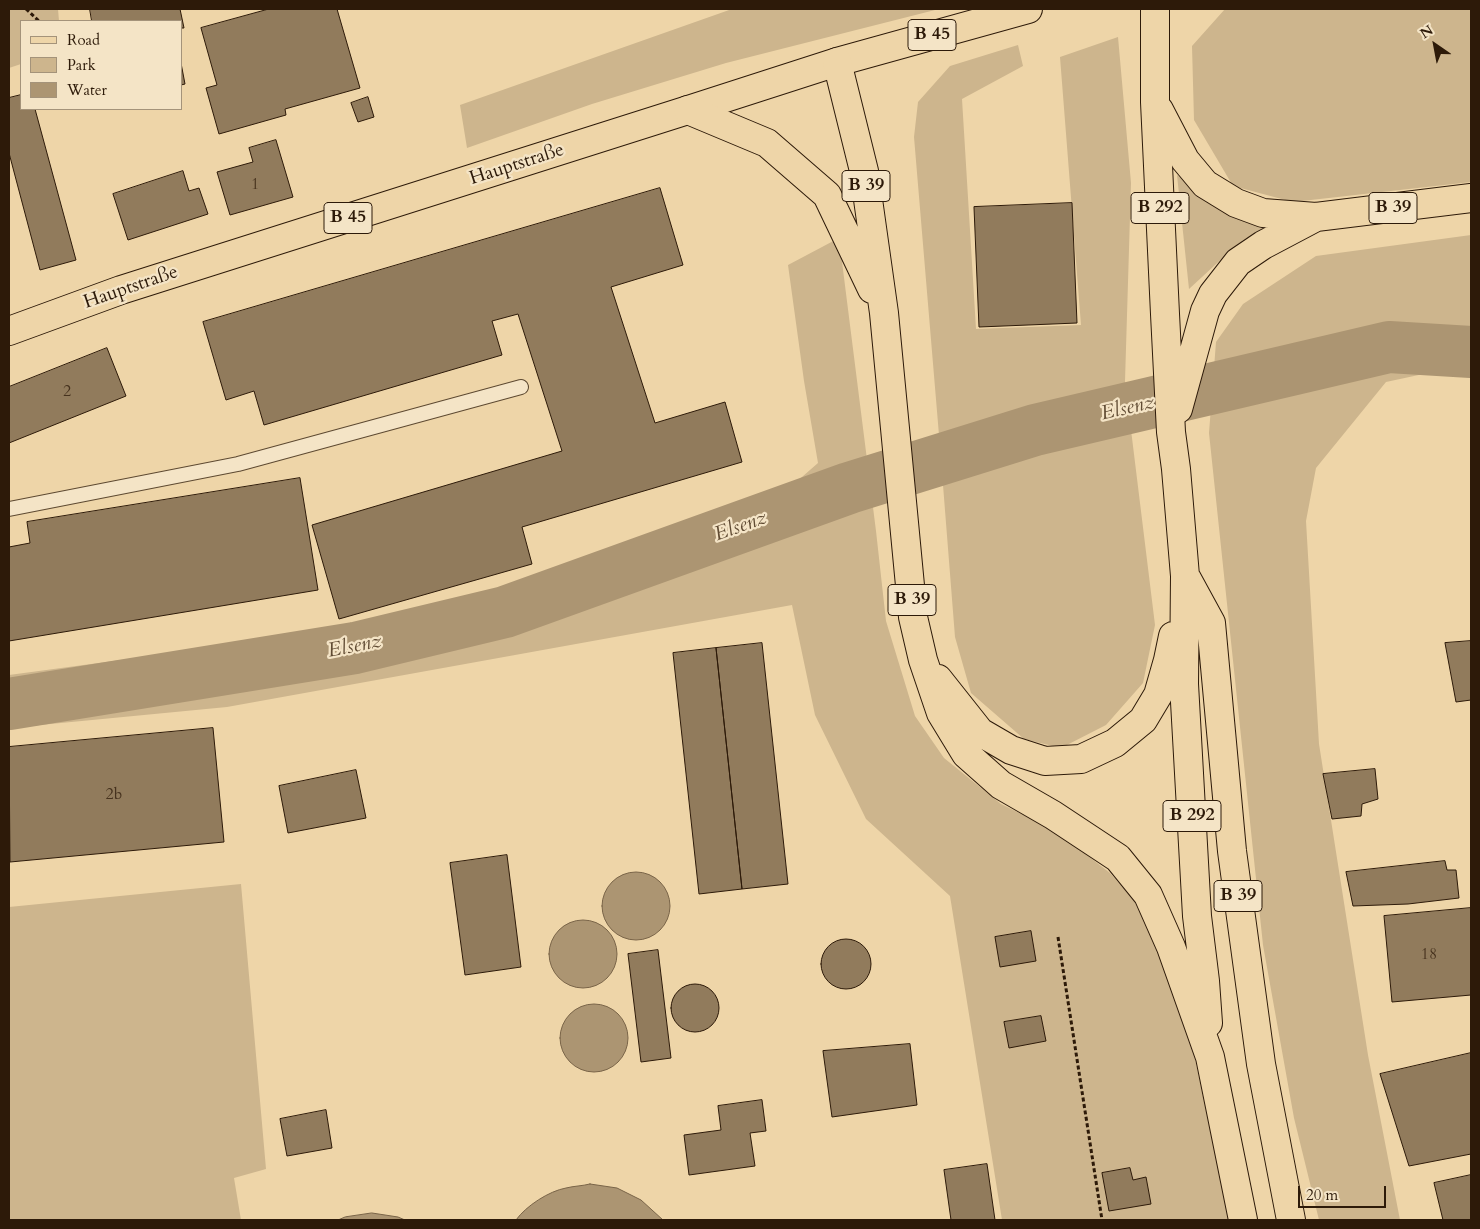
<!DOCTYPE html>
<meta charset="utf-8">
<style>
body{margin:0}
#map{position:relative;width:1480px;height:1229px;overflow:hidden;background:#eed5a8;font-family:Cardo,serif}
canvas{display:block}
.frame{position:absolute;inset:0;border:10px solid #2d1a09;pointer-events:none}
.legend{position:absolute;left:20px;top:20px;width:162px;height:90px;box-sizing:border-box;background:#f4e4c6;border:1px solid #a4937a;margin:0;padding:6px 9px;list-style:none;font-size:15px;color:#2d1a09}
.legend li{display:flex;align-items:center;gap:10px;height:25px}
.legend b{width:25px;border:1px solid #a4937a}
.north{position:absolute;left:1410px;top:20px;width:50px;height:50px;-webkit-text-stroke:4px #f4e4c6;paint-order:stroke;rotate:327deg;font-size:14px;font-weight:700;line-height:20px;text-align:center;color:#2d1a09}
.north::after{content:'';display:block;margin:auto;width:18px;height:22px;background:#2d1a09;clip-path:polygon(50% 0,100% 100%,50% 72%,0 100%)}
.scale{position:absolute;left:1298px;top:1186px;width:88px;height:22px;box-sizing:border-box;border:2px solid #2d1a09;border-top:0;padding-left:6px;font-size:15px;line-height:18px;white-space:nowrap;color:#2d1a09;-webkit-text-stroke:4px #f4e4c6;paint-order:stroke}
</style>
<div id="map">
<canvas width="1480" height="1229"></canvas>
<div class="frame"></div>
<ul class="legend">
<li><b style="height:6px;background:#eed5a8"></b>Road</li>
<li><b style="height:14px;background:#cdb58d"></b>Park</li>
<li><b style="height:14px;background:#ac9572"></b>Water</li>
</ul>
<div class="north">N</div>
<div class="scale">20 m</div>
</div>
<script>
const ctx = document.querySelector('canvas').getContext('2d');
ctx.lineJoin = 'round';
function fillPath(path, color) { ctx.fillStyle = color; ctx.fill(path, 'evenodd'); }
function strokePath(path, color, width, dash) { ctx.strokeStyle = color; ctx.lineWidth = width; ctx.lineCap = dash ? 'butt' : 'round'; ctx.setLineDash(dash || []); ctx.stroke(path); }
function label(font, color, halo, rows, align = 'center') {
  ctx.font = font + ' Cardo,serif'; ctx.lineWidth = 4.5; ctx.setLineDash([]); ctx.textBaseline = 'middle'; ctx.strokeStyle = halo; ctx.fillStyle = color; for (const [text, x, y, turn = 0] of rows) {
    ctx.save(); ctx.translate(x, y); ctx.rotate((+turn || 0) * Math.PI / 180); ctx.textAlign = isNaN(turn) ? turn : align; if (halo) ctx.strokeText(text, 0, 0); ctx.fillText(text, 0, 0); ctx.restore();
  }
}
fillPath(new Path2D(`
 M9,9H58L59,21H21V64L9,68Z
 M732,9H939L726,63L592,104L467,148L460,105Z
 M1225,9H1471V182L1293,202L1233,186L1194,120L1192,46Z
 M1118,37L1131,183L1125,381L1155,625L1143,683L1106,725L1061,748L1024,739L971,693L955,637L940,447L914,137L918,102L950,66L1018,45L1023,66L962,99L976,329L1081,325L1060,57Z
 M1177,175L1225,209L1280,223L1228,253L1189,289Z
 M1471,235V372L1442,370L1386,382L1316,468L1306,521L1319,744L1368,1055L1400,1220H1319L1294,1118L1263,945L1209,433L1216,342L1243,304L1316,256Z
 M839,238L876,531L886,621L915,716L944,758L1001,804L1056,831L1110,873L1140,907L1182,997L1229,1220H1002L950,896L866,819L815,715L792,605L227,707L9,728V675L225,646L377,620L517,587L771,504L818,463L804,381L788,265Z
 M241,884L266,1169L234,1178L241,1220H9V907Z`), '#cdb58d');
const water = new Path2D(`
 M602 906a34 34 0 1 1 68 0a34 34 0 1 1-68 0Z
 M549 954a34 34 0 1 1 68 0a34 34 0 1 1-68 0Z
 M560 1038a34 34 0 1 1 68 0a34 34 0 1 1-68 0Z
 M590,1184L617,1188L641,1200L663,1220H516C526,1206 549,1191 566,1188C574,1186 582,1186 590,1184Z
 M372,1213L398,1217L405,1220H338L345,1217Z`);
fillPath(water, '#ac9572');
strokePath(water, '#796448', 1);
strokePath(new Path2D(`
 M9,704L355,648L505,612L849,488L1035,430L1389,347L1471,352`), '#ac9572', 52);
const building = new Path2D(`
 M90,9H180L184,28H181V21H92Z
 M269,9H337L360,88L285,109L286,115L219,134L206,88L217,85L201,28Z
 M181,63L185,84L181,85Z
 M21,95V109H35L76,260L40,270L9,153V98Z
 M368,97L374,117L358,122L351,103Z
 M276,140L293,197L230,215L217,172L253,162L249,148Z
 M183,171L189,191L199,188L208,214L128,240L113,194Z
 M660,188L683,265L611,287L655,423L725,402L742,462L522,527L532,564L339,619L312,525L562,451L518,314L492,321L502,355L264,425L254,391L226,400L203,322Z
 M1072,203L1077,323L979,327L974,207Z
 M107,348L126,396L9,443V387Z
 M300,478L318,590L9,641V547L30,543L27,522Z
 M1471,641V700L1456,702L1445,643Z
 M762,643L788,884L742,889L716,648Z
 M716,648L742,889L699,894L673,653Z
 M213,728L224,842L10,862L9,747Z
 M1375,769L1378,799L1362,804L1361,816L1332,819L1323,774Z
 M356,770L366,818L288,833L279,786Z
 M507,855L521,967L465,975L450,863Z
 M1445,861L1447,870H1456L1459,898L1408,904L1353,906L1346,872Z
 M1471,908V995L1392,1002L1384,916Z
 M1031,931L1036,961L1000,967L995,937Z
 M821 964a25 25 0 1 1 50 0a25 25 0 1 1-50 0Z
 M658,950L671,1058L641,1062L628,954Z
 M671 1008a24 24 0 1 1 48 0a24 24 0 1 1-48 0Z
 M1041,1016L1046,1041L1009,1048L1004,1022Z
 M910,1044L917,1105L832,1117L823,1051Z
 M1471,1053V1154L1409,1166L1380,1074Z
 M762,1100L766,1131L750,1133L755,1166L689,1175L684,1135L721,1130L718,1106Z
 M326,1110L332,1148L287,1156L280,1119Z
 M987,1164L995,1220H951L944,1170Z
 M1130,1168L1133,1180L1146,1177L1151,1204L1109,1211L1102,1173Z
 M1471,1175V1220H1443L1434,1183Z`);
fillPath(building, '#917b5c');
strokePath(building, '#2d1a09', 1);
const lane = new Path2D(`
 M9,509L238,464L521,387`);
const primary = new Path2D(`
 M9,331L121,290L688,110L837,62L1028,9`);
const highway = new Path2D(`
 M1155,9V102L1165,314L1171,432L1176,469L1185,576L1184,684L1197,916L1205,981L1208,1023
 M837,62L864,171L884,313L913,617L923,660L941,713L966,754L1001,785L1053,815L1118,858L1148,895L1171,947L1210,1057L1243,1220
 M688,110L767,143L827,195L872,289
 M1159,110L1185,160L1205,184L1236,203L1263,213L1316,217L1471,198
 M1178,409L1205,311L1213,294L1238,262L1263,245L1316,217
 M1187,579L1211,623L1232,851L1261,1064L1291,1220
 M938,679L980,732L1011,750L1045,761L1081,759L1115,743L1143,720L1158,695L1168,660L1173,636`);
strokePath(lane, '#5d4931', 16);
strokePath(primary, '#2d1a09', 30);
strokePath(highway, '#2d1a09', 30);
strokePath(new Path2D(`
 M26,9L39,21
 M1058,937L1102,1220`), '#2d1a09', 3, [4, 2.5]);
strokePath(lane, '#f4e4c6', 14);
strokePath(primary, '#eed5a8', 28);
strokePath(highway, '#eed5a8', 28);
label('16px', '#46321e', null, [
 ["1",255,185],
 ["2",67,392],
 ["2b",114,795],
 ["18",1429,955]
]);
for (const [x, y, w] of [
 [932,35,48],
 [866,186,48],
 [1160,208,58],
 [1393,208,48],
 [348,218,48],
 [912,600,48],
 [1192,816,58],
 [1238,896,48]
]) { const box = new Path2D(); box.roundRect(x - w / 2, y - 15.5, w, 31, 4); ctx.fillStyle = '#f4e4c6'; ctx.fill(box); strokePath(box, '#2d1a09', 1); }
label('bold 18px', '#2d1a09', null, [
 ["B 45",932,35],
 ["B 39",866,186],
 ["B 292",1160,208],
 ["B 39",1393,208],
 ["B 45",348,218],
 ["B 39",912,600],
 ["B 292",1192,816],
 ["B 39",1238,896]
]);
label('19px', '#2d1a09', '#f4e4c6', [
 ["Hauptstraße",517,165,-18],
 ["Hauptstraße",131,288,-19]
]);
label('italic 20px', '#604b33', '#f4e4c6', [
 ["Elsenz",1128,409,-13],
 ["Elsenz",741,527,-20],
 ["Elsenz",355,647,-11]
]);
</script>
